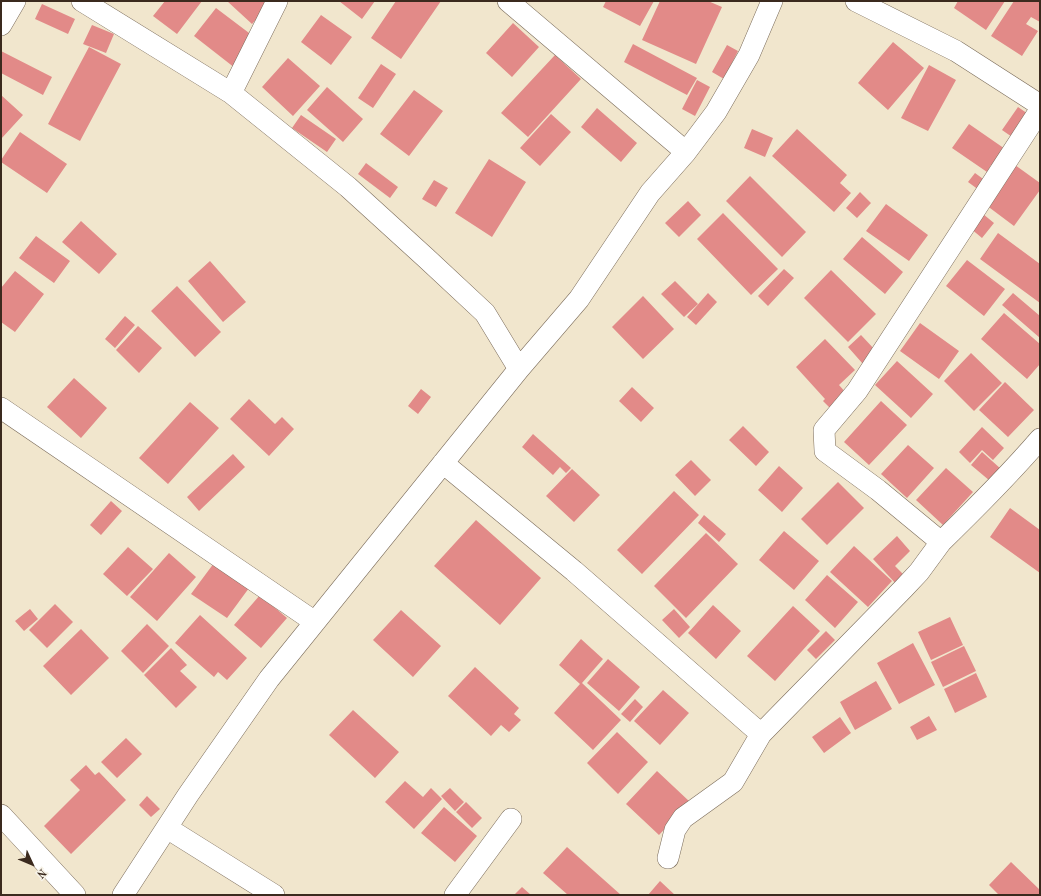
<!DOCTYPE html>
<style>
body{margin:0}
#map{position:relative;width:1041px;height:896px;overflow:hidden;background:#f1e6cd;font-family:"Old Standard TT",serif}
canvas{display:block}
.frame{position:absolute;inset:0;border:2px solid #3b2a1e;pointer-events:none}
.north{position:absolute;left:12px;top:844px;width:40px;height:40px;-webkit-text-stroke:3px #f7f3e8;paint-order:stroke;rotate:134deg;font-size:11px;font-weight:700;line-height:16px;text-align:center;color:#3b2a1e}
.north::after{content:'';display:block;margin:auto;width:14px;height:18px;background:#3b2a1e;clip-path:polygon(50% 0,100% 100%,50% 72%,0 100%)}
</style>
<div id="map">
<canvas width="1041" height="896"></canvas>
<div class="frame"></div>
<div class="north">N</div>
</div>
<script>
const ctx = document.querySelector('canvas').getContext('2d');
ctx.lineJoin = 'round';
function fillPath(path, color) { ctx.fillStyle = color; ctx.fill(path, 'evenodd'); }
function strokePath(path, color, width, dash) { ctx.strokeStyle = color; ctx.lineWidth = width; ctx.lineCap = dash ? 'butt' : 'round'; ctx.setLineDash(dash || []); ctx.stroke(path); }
fillPath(new Path2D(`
 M165,1H202L177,34L153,16Z
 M227,1H273L252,24Z
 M339,1H375L362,19Z
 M396,1H441L401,59L371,38Z
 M606,1H654L640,26L603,7Z
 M660,1H708L722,7L696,64L642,40Z
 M958,1H1005L986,30L954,8Z
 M1014,1H1040V22L1031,17L1026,24L1038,31L1022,56L991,36Z
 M42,4L75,19L68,34L35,19Z
 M216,8L257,39L235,68L194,36Z
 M321,15L352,37L331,65L301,42Z
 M513,23L539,47L512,77L486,53Z
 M92,25L114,34L106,53L83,44Z
 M893,42L924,68L888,110L858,83Z
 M633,44L697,78L687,95L624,62Z
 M727,45L738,51L724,79L712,72Z
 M89,47L121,64L80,141L48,124Z
 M1,51L52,77L43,95L1,73Z
 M555,55L581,79L528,137L501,113Z
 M288,58L320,86L293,116L262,87Z
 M381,64L396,74L373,108L358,98Z
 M929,65L956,80L928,131L901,118Z
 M697,80L710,87L695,116L682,109Z
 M327,87L363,119L343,142L307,110Z
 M414,90L443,111L409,156L380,134Z
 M1,95L23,115L1,139Z
 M1018,107L1031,116L1015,139L1002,130Z
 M597,108L637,143L621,162L581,127Z
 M551,114L571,132L540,166L520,148Z
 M301,115L336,139L327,152L292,128Z
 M969,124L1008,151L996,168L991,165L987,172L952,148Z
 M752,129L773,138L765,157L744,148Z
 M797,129L847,175L840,183L851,193L834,212L772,156Z
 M20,132L67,164L47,193L1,162V160Z
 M489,159L526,182L492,237L455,213Z
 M366,163L398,187L390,198L358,174Z
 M1015,165L1040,183V190L1014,226L986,205Z
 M975,173L990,184L983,193L968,182Z
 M750,176L806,232L782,257L726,201Z
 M434,180L448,188L436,207L422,199Z
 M860,192L871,203L857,218L846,208Z
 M688,201L701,215L679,237L665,223Z
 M886,204L928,235L909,261L866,231Z
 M723,213L778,269L751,295L697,239Z
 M983,214L994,223L982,238L970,228Z
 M81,221L117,254L99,274L62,242Z
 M998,233L1040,264V303L980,259Z
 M36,236L70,261L54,283L19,258Z
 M862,237L903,272L885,294L843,259Z
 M967,260L1005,289L984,316L946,286Z
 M210,261L246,302L223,322L188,281Z
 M784,269L794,278L768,306L758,296Z
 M831,270L876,314L848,342L804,298Z
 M15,271L44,294L15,332L1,322V288Z
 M675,281L698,304L684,317L661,294Z
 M177,286L221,332L195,357L151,311Z
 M708,293L717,302L696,325L687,317Z
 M1013,293L1040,316V338L1002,305Z
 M643,296L674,329L643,359L612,327Z
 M1004,313L1040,344V364L1027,379L981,339Z
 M125,316L135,325L115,348L105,339Z
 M920,323L959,351L939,379L900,351Z
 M138,326L162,348L139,373L116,350Z
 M861,335L876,351L863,364L848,347Z
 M825,339L855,370L839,385L847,394L831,409L823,401L825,399L796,367Z
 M971,353L1002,383L974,411L944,381Z
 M897,361L933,394L911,418L875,385Z
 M74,378L107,408L81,438L47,407Z
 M1005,382L1034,410L1008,437L979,410Z
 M632,387L654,408L641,422L619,401Z
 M421,389L431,397L418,414L408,406Z
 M249,399L275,424L282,417L294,429L269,456L230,419Z
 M881,401L907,425L869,465L844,442Z
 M190,402L219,428L168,484L139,458Z
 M743,426L769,452L756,466L729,440Z
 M982,427L1004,448L993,460L982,450L970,463L959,452Z
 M533,434L571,468L566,473L560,467L553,475L522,447Z
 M908,445L934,468L907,498L881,474Z
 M982,452L1001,469L990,481L971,465Z
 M233,454L245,467L199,511L187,497Z
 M691,460L711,480L695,496L675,475Z
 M779,466L803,488L782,512L758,490Z
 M946,468L973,492L943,525L916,500Z
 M572,469L600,495L574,522L546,496Z
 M838,482L864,508L827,545L801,519Z
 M674,491L699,515L642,574L617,550Z
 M111,501L122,511L101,535L90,525Z
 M1010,508L1040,530V573L990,537Z
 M704,515L726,534L719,542L698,523Z
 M476,520L541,578L500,625L434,566Z
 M784,531L819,561L794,590L759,560Z
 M706,533L738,564L686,618L654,586Z
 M897,536L910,551L895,566L907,578L898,586L873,559Z
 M854,546L892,581L868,607L830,572Z
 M128,547L153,569L127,596L103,574Z
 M169,553L196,577L157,621L130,597Z
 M214,563L249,588L227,618L191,594Z
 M827,575L858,602L835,628L805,600Z
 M260,595L287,618L261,648L234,625Z
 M55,604L73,622L47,648L29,630Z
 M713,605L741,631L716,659L688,633Z
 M793,606L820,631L775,681L747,656Z
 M30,609L38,619L24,631L15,621Z
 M674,609L690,627L679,638L662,620Z
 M401,610L441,646L413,677L373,640Z
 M200,615L247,658L227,680L218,672L214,677L175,643Z
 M950,617L963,645L931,660L918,632Z
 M147,624L169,646L143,673L121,651Z
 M81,629L109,658L71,695L43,666Z
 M826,631L835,640L816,659L807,650Z
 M581,639L603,659L582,683L621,720L593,750L554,713L580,684L559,665Z
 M913,643L935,685L899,704L877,663Z
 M964,646L976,671L943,687L931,662Z
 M171,648L187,665L180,671L197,687L176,708L144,675Z
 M608,659L640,687L619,711L587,683Z
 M475,667L519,708L514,714L521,720L509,732L501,725L491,736L448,696Z
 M976,673L987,697L955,713L944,689Z
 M876,681L892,709L855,730L840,702Z
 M663,690L689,713L660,745L634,721Z
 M635,699L643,707L630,722L621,714Z
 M353,710L399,752L375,778L329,735Z
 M929,716L937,730L917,740L910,727Z
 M840,717L851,733L824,753L812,737Z
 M617,732L648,762L618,794L587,763Z
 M126,738L142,754L117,778L101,762Z
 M86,765L95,775L99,772L126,800L71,854L44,826L80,790L70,780Z
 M657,771L690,802L659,835L626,804Z
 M405,781L423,797L431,788L442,799L414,829L385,802Z
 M450,788L464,802L455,811L441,796Z
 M147,796L160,809L151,817L139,805Z
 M466,802L482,818L472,828L456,812Z
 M444,807L477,836L455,862L421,833Z
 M567,847L621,895H568L543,873Z
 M1011,862L1040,890V893L1038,895H999L989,885Z
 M660,881L675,895H648Z
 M522,887L531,895H514Z`), '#e28a88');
const minor = new Path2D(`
 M82,1L231,93L348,187L426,258L485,313L519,369
 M508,1L686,152
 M856,1L956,51L1040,105
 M1,25L15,1
 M231,93L277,1
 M1040,110L857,391L824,430L825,451L878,490L941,542C975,509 1009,475 1040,439
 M1,408L315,622
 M443,463L574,571L761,734
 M1,815L75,895
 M167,828L274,895
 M668,858L675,830L683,818L733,782L761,734L904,588L919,572L941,542
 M123,895L188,795L269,679L519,369L579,299L650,193L686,152L716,112L749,55L772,1
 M455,895L511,819`);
strokePath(minor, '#7b6c5b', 22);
strokePath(minor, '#fff', 21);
</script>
